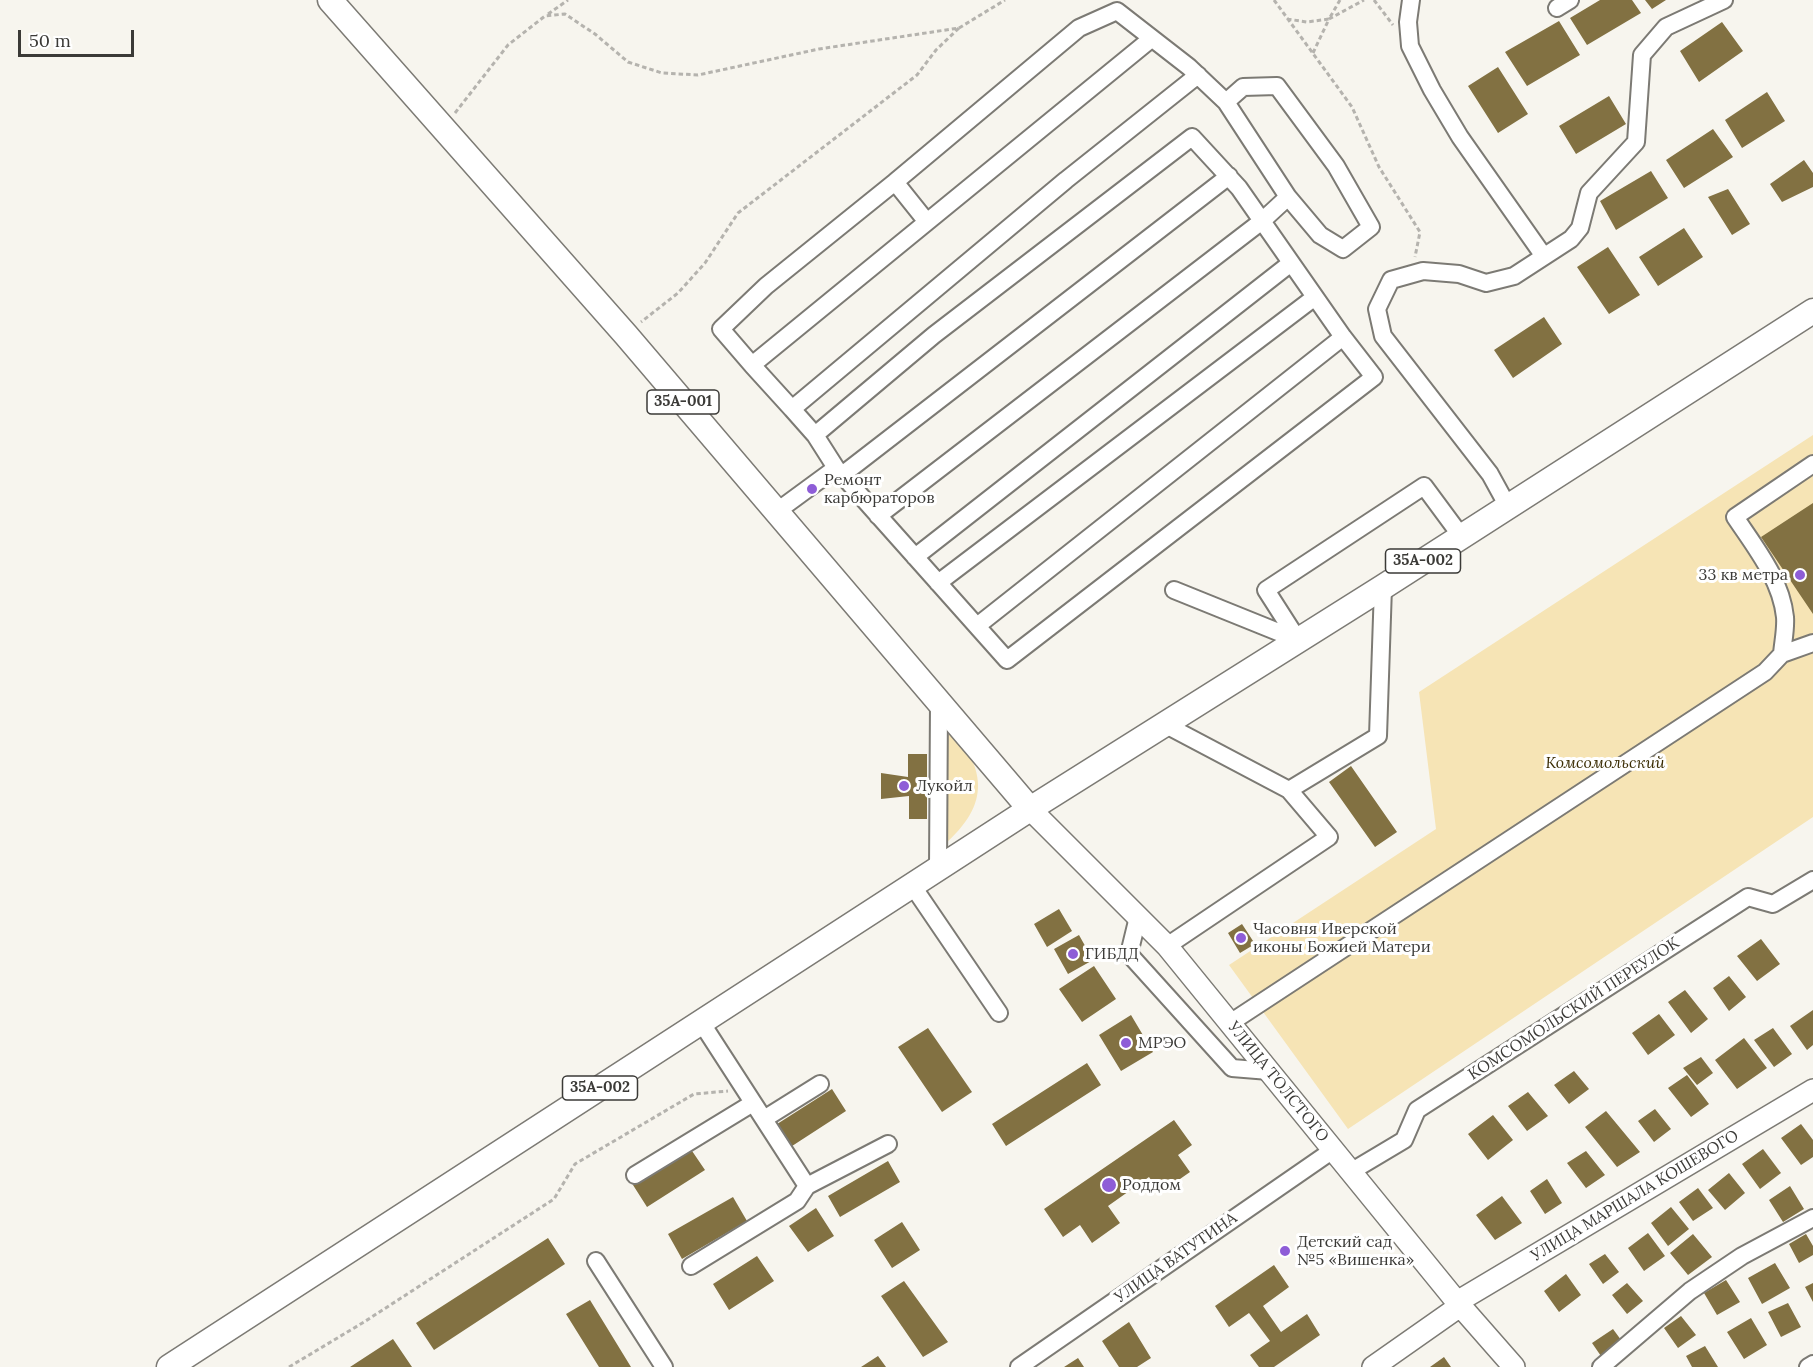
<!DOCTYPE html>
<meta charset="utf-8">
<style>
body{margin:0}
#map{position:relative;width:1813px;height:1367px;overflow:hidden;background:#f7f5ee;font-family:Lora,serif}
canvas{display:block}
.scale{position:absolute;left:18px;top:30px;width:116px;height:27px;box-sizing:border-box;border:3px solid #3b3a37;border-top:0;padding-left:8px;font-size:18px;line-height:21px;white-space:nowrap;color:#3b3a37;-webkit-text-stroke:4px #fff;paint-order:stroke}
</style>
<div id="map">
<canvas width="1813" height="1367"></canvas>
<div class="scale">50 m</div>
</div>
<script>
const ctx = document.querySelector('canvas').getContext('2d');
ctx.lineJoin = 'round';
function fillPath(path, color) { ctx.fillStyle = color; ctx.fill(path, 'evenodd'); }
function strokePath(path, color, width, dash) { ctx.strokeStyle = color; ctx.lineWidth = width; ctx.lineCap = dash ? 'butt' : 'round'; ctx.setLineDash(dash || []); ctx.stroke(path); }
function label(font, color, halo, rows, align = 'center') {
  ctx.font = font + ' Lora,serif'; ctx.lineWidth = 6; ctx.setLineDash([]); ctx.textBaseline = 'middle'; ctx.strokeStyle = halo; ctx.fillStyle = color; for (const [text, x, y, turn = 0] of rows) {
    ctx.save(); ctx.translate(x, y); ctx.rotate((+turn || 0) * Math.PI / 180); ctx.textAlign = isNaN(turn) ? turn : align; if (halo) ctx.strokeText(text, 0, 0); ctx.fillText(text, 0, 0); ctx.restore();
  }
}
fillPath(new Path2D(`
 M1813,435V817L1348,1129L1229,965L1436,829L1419,692Z
 M945,721C987,768 992,803 943,846Z`), '#f6e4b5');
fillPath(new Path2D(`
 M1600,0H1632L1641,13L1587,45L1570,18Z
 M1645,0H1666L1652,9Z
 M1559,21L1580,55L1527,86L1505,52Z
 M1722,22L1743,51L1699,82L1680,51Z
 M1498,67L1528,114L1498,133L1468,86Z
 M1767,92L1785,121L1742,148L1725,120Z
 M1609,96L1626,124L1576,154L1559,126Z
 M1713,129L1733,157L1684,188L1666,160Z
 M1804,160L1813,173V187L1782,202L1770,184Z
 M1651,171L1668,198L1616,230L1600,201Z
 M1728,189L1750,224L1732,235L1708,197Z
 M1684,228L1703,257L1658,286L1639,257Z
 M1608,247L1640,295L1609,314L1577,267Z
 M1544,317L1562,344L1513,378L1494,350Z
 M1813,503V614L1761,537Z
 M908,754H927V819H909V796L881,799V773L908,777Z
 M1351,766L1397,832L1375,847L1329,782Z
 M1059,909L1072,931L1047,947L1034,924Z
 M1242,924L1255,944L1240,953L1228,933Z
 M1079,935L1093,960L1068,974L1054,949Z
 M1761,939L1780,964L1757,981L1737,956Z
 M1094,966L1116,999L1082,1022L1059,989Z
 M1729,976L1746,997L1729,1011L1713,988Z
 M1685,990L1708,1019L1691,1033L1668,1002Z
 M1813,1010V1045L1807,1050L1790,1026Z
 M1659,1014L1675,1035L1648,1055L1632,1033Z
 M1131,1015L1153,1052L1121,1071L1099,1035Z
 M928,1028L972,1092L942,1112L898,1047Z
 M1773,1028L1792,1054L1774,1067L1754,1040Z
 M1744,1038L1767,1068L1737,1089L1715,1060Z
 M1701,1057L1713,1073L1697,1085L1683,1068Z
 M1087,1063L1101,1085L1006,1146L992,1124Z
 M1574,1071L1589,1089L1569,1104L1554,1085Z
 M1687,1075L1709,1104L1691,1117L1668,1088Z
 M832,1089L846,1111L789,1148L774,1126Z
 M1528,1092L1548,1116L1527,1131L1508,1106Z
 M1655,1109L1671,1129L1654,1142L1638,1121Z
 M1606,1111L1640,1152L1617,1167L1585,1127Z
 M1493,1115L1513,1140L1488,1160L1468,1134Z
 M1174,1120L1192,1145L1178,1155L1190,1172L1160,1193L1149,1177L1108,1206L1120,1223L1092,1243L1080,1225L1063,1237L1044,1209Z
 M1801,1124L1813,1140V1157L1801,1165L1781,1138Z
 M690,1148L705,1170L647,1207L633,1185Z
 M1763,1149L1781,1173L1760,1189L1742,1164Z
 M1586,1151L1605,1175L1586,1188L1567,1163Z
 M888,1161L900,1182L840,1217L828,1196Z
 M1729,1173L1745,1193L1725,1210L1708,1190Z
 M1547,1179L1562,1203L1545,1214L1530,1191Z
 M1790,1186L1804,1209L1783,1222L1769,1200Z
 M1698,1188L1713,1208L1693,1221L1679,1202Z
 M1502,1196L1522,1223L1495,1240L1476,1215Z
 M733,1197L747,1221L682,1259L668,1234Z
 M1671,1207L1689,1229L1668,1246L1651,1223Z
 M816,1208L834,1236L808,1252L789,1226Z
 M902,1222L920,1250L892,1268L874,1240Z
 M1648,1233L1665,1256L1644,1271L1628,1248Z
 M1693,1234L1712,1257L1688,1275L1670,1253Z
 M1806,1234L1813,1246V1255L1799,1263L1789,1244Z
 M548,1238L565,1264L434,1350L416,1323Z
 M1605,1254L1619,1272L1603,1284L1589,1264Z
 M757,1256L774,1281L729,1310L713,1284Z
 M1775,1263L1790,1288L1762,1304L1748,1278Z
 M1274,1265L1289,1287L1263,1306L1281,1332L1307,1314L1320,1335L1274,1367H1259L1250,1355L1270,1341L1249,1313L1229,1327L1215,1306Z
 M1566,1274L1581,1295L1559,1312L1544,1291Z
 M1726,1280L1740,1302L1717,1315L1704,1293Z
 M904,1281L948,1342L923,1357L881,1296Z
 M1627,1283L1643,1301L1627,1314L1612,1295Z
 M1813,1283V1302L1805,1287Z
 M590,1300L631,1367H599L566,1314Z
 M1788,1303L1801,1327L1781,1337L1768,1312Z
 M1681,1316L1696,1335L1678,1348L1664,1328Z
 M1751,1318L1767,1345L1744,1359L1727,1332Z
 M1129,1322L1151,1358L1137,1367H1119L1102,1341Z
 M1613,1329L1624,1344L1603,1359L1592,1343Z
 M393,1339L412,1367H350Z
 M1705,1346L1718,1367H1692L1686,1356Z
 M878,1356L886,1367H861Z
 M1444,1357L1451,1367H1430Z
 M1078,1358L1084,1367H1064Z`), '#827142');
const minor = new Path2D(`
 M1411,0L1408,22L1410,46L1432,90L1460,137L1543,255
 M1557,8L1570,0
 M1151,39L927,222L895,182L1079,28L1117,11L1189,67L1226,102
 M895,182L766,286L721,329L752,365L927,222
 M752,365L792,409L1066,180L1198,75
 M792,409L815,435
 M842,475L1229,176
 M1507,505L1490,474L1383,336L1377,309L1391,280L1423,271L1459,274L1486,283L1514,276L1571,239L1580,228L1589,193L1636,142L1642,55L1666,27L1724,0
 M776,512L836,468L1007,660L1374,377L1343,337L1239,188L1192,137L934,335L815,435L836,468
 M878,516L1262,221L1288,197L1320,235L1343,249L1371,227L1336,166L1277,86L1243,87L1226,102L1288,197
 M915,557L1291,263
 M938,583L1315,297
 M1174,590L1298,640
 M977,626L1343,337
 M1298,640L1266,590L1424,486L1461,536
 M1782,654C1783,642 1786,629 1785,617C1781,579 1755,547 1735,517L1813,464
 M1164,724L1289,790L1378,736L1383,587
 M938,868L939,702
 M912,885L999,1013
 M1138,917L1129,954L1232,1068L1269,1071
 M1167,946L1329,837L1289,790
 M701,1022L807,1186L888,1144
 M1230,1023L1765,672L1782,654L1813,643
 M764,1119L820,1084
 M1352,1171L1404,1140L1417,1110L1748,897L1773,904L1813,880
 M635,1175L753,1103
 M596,1261L664,1367
 M691,1266L797,1201L807,1186
 M1019,1367L1333,1150
 M1601,1367L1690,1291L1742,1256L1813,1218
 M1808,1367L1813,1364`);
const major = new Path2D(`
 M1030,809L1167,946L1457,1302L1514,1367
 M1457,1302L1813,1090
 M1373,1367L1460,1306`);
const highway = new Path2D(`
 M330,0L626,335L1030,809
 M169,1367L1030,809L1383,587L1813,311`);
strokePath(minor, '#7c7a74', 20);
strokePath(major, '#7c7a74', 24);
strokePath(highway, '#7c7a74', 27);
strokePath(new Path2D(`
 M1274,0L1352,107L1379,167L1420,232L1415,257
 M1374,0L1393,25
 M548,14L568,0
 M1287,19L1307,22L1329,19L1340,0
 M959,28L1005,0
 M1313,53L1329,19L1364,0
 M455,113L508,45L545,16L565,14L595,34L628,62L662,73L698,75L819,49L959,28L936,50L917,75L738,213L705,263L678,293L641,322
 M289,1367L364,1322L554,1199L575,1164L694,1094L728,1091`), '#b5b3ae', 3, [4.5, 3]);
strokePath(minor, '#fff', 16);
strokePath(major, '#fff', 21);
strokePath(highway, '#fff', 24);
for (const [x, y, r, color] of [
 [812,489,6,"#8e5dd7"],
 [1800,575,6,"#8e5dd7"],
 [904,786,6,"#8e5dd7"],
 [1241,938,6,"#8e5dd7"],
 [1073,954,6,"#8e5dd7"],
 [1126,1043,6,"#8e5dd7"],
 [1109,1185,8,"#8e5dd7"],
 [1285,1251,6,"#8e5dd7"]
]) { const dot = new Path2D(); dot.arc(x, y, r, 0, 2 * Math.PI); ctx.fillStyle = color; ctx.fill(dot); strokePath(dot, '#fff', 2); }
for (const [x, y, w] of [
 [683,402,72],
 [1423,561,75],
 [600,1088,75]
]) { const box = new Path2D(); box.roundRect(x - w / 2, y - 12, w, 24, 4.5); ctx.fillStyle = '#fff'; ctx.fill(box); strokePath(box, '#3b3a37', 1.5); }
label('bold 15px', '#3b3a37', null, [
 ["35А-001",683,402],
 ["35А-002",1423,561],
 ["35А-002",600,1088]
]);
label('16px', '#3b3a37', '#fff', [
 ["Ремонт",824,480],
 ["карбюраторов",824,498],
 ["33 кв метра",1788,575,"right"],
 ["Лукойл",916,786],
 ["Часовня Иверской",1253,929],
 ["иконы Божией Матери",1253,947],
 ["ГИБДД",1085,954],
 ["МРЭО",1138,1043],
 ["Роддом",1122,1185],
 ["Детский сад",1297,1242],
 ["№5 «Вишенка»",1297,1260]
], 'left');
label('italic 16px', '#3b2d04', '#fff', [
 ["Комсомольский",1605,763]
]);
label('16px', '#3b3a37', '#fff', [
 ["КОМСОМОЛЬСКИЙ ПЕРЕУЛОК",1574,1009,-33],
 ["УЛИЦА ТОЛСТОГО",1278,1082,51],
 ["УЛИЦА МАРШАЛА КОШЕВОГО",1635,1196,-31],
 ["УЛИЦА ВАТУТИНА",1176,1258,-35]
]);
</script>
